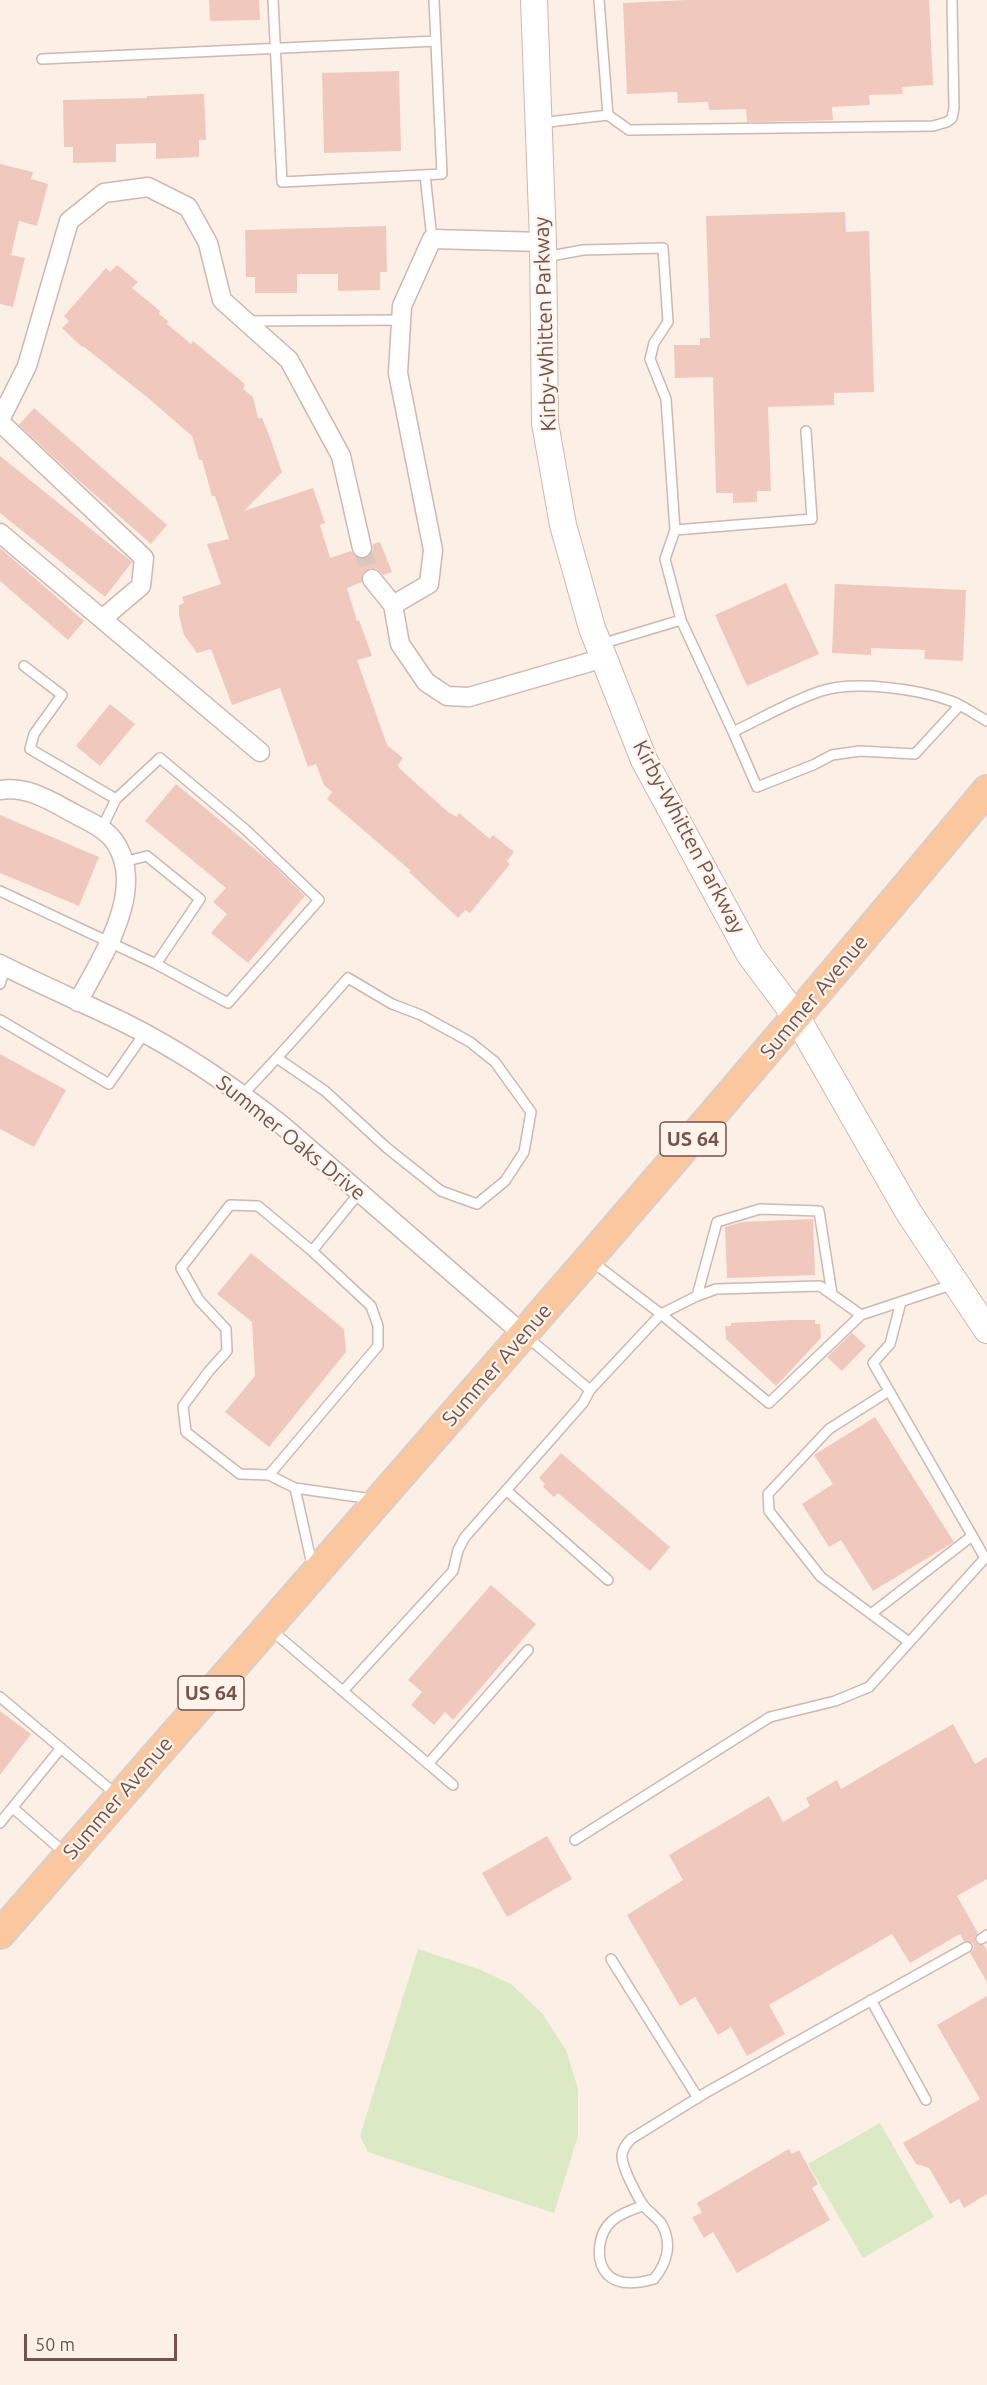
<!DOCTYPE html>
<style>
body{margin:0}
#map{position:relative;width:987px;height:2385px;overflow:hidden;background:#fcefe6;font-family:Ubuntu,sans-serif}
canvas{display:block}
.scale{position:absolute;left:24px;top:2334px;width:153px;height:27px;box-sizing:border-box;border:3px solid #75524b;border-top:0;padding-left:8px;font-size:18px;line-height:21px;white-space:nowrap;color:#75524b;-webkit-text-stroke:4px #fff4ec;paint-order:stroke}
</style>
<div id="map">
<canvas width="987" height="2385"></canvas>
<div class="scale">50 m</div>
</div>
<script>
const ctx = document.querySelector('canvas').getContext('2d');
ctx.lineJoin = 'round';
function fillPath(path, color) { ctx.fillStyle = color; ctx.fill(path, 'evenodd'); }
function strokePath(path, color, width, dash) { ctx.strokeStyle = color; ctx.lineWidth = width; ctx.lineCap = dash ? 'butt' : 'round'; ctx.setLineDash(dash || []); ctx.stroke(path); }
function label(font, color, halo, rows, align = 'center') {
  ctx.font = font + ' Ubuntu,sans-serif'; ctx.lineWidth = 4.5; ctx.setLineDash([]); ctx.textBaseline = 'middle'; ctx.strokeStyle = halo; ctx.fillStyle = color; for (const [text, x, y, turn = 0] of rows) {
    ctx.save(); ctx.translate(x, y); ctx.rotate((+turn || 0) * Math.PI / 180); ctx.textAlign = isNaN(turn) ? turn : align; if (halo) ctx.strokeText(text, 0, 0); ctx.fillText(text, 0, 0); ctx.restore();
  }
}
fillPath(new Path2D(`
 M418,1949L481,1970L511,1984L542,2013L566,2050L578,2089V2136L554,2213L368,2152L360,2136Z
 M880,2123L934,2217L863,2258L808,2164Z`), '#dbeac4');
fillPath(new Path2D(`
 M209,0H259L260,20L210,21Z
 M687,0H929L933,85L902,87L903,94L869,95L870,105L832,107L833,120L805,121L747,122L746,109L709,110L708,102L678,103L677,92L627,94L623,3Z
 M399,71L401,151L324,153L322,73Z
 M204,94L206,140H199V157L156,159V143L116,144V162L73,163V147H64L63,100L147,98V96Z
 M0,164L33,172L31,179L48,184L37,226L19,221L11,255L25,258L13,307L0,304Z
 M845,212L846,232L869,231L874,392L834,393V405L768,407L771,491H757V502L733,503V493H716L713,377L675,378L674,345H700V338H710L706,216Z
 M386,226L387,272H380V290L338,291V274H297V293H255V277H246L245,230Z
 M117,265L138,282L132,288L160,311L159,314L168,321L167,324L191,344L193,341L245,384L243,389L253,397L258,418H262L269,435L282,472L244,511L313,488L325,523L320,525L330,558L351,551L358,559H365L373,552V544L380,542L392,572L383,575L377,569L370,568L362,574V582L347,588L357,621L359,620L372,656L357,660L387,745L403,758L398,765L399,768L448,812L457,817L459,813L490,839L493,835L514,852L507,861L510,864L470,913L465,910L458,918L409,872L411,871L327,799L332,792L324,785L316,764L308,767L280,688L232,705L211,649L197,653L184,635L179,615V605L184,603L182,597L221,584L207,544L229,539L215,496H212L202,460H199L192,436L148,398L83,346L82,347L62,328L69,321L64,316L106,268L110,272Z
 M34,408L167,525L151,544L76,478L19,425Z
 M0,456L132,562L105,597L0,513Z
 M0,548L84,621L68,640L0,581Z
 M786,583L819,654L747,686L715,615Z
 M835,584L966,590L963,661L924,659L925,650L871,648V655L832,653Z
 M110,704L135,724L100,766L76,746Z
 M176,784L270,862L305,896L248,963L211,933L227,914L213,902L226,888L145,821Z
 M0,815L99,857L79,906L0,873Z
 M0,1054L66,1090L34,1147L0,1129Z
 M813,1219L815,1275L727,1278L725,1227L742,1222Z
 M251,1253L344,1329L346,1352L269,1447L225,1412L255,1376L252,1322L217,1294Z
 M790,1320H815V1324H820L821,1338L776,1386L726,1339L725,1326H731V1323Z
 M852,1333L866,1346L842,1371L827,1357Z
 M875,1417L954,1542L873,1591L841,1540L829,1547L802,1504L833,1484L814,1455Z
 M561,1453L670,1547L650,1571L558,1493L554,1497L543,1487L545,1484L539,1478Z
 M491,1585L536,1624L453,1720L445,1712L434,1725L411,1705L422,1692L408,1680Z
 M0,1711L31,1734L0,1775Z
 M953,1724L975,1764L987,1757V1879L957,1896L978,1933L975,1937V1942L979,1945H984L987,1950V1982L970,1953L974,1948L973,1943L964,1941L960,1934L910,1963L892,1934L769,2005L785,2034L747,2056L731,2027L718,2035L695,1997L680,2006L627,1915L683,1880L669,1855L769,1796L783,1822L810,1806L806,1798L837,1780L841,1789Z
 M547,1836L572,1879L507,1917L482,1873Z
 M987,1996V2194L964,2208L959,2199L950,2204L929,2168L916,2164L903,2143L980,2099L937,2025Z
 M789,2149L792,2154L799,2150L818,2184L812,2188L830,2220L737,2273L713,2232L704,2238L692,2217L702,2213L697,2203Z`), '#f1c8bd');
strokePath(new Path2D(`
 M362,548L372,579`), '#dac8bf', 18, [18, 9]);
const service = new Path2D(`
 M273,0L282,182L442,174L434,0
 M599,0L608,115
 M42,59L436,41
 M540,123L608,115L629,130L933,126L947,122L952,118L954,108L952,0
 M425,175L432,239
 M545,257L583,250L663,248L668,322L654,343L650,359L666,399L675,530L665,559L681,620
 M248,321L401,320
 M675,530L812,519L806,431
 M601,644L681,620L733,732C762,718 791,701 821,691C855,680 918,689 951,701C964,706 976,715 987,721
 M24,666L62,695L34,734L30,749L116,799L102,828
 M733,732L757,787L813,765L832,755L860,751L915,754L960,705
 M116,799L160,758L246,830L319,900L228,1003L156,964
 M0,891L156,964L200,899L147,856L123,862
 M0,984L6,967
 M0,1020L109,1084L144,1034
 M243,1094C280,1056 314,1017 348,978L392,1004L421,1015L470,1042L495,1062L531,1112L524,1152L505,1181L477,1204L441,1191L387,1148L325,1091L277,1058
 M312,1251L258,1206L230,1205L181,1268L199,1300L226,1329L227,1351L209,1371L183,1406L186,1432L240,1474L269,1475L378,1346V1326L371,1306L312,1251L360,1192
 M697,1296L717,1222L760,1209L819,1211L832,1294
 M861,1315L820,1286L716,1289L697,1296L661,1314L769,1403L861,1315L954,1284
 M526,1336L590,1390L661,1314L590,1260
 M889,1391L829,1429L768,1494L769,1511L821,1577L909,1642
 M269,1475L295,1488L313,1569
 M295,1488L372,1499
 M506,1490L608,1580
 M871,1614L972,1536
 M270,1629L453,1785
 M343,1691L453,1571L458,1550L465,1537L583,1403L590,1390
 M0,1697L118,1796
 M428,1764L528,1650
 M13,1808L66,1854
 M0,1823L61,1748
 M575,1840L770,1717L835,1701L869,1687L985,1558L873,1363L890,1344L901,1302
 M981,1939L987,1935
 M611,1959L698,2098
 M871,2000L926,2100
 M643,2206C633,2209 622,2213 613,2220C598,2232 594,2261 608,2275C620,2287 640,2283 654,2279C667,2263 673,2243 661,2223C656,2217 649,2212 644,2206C638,2198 621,2166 622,2155C623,2148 626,2144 631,2139L707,2092L967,1947`);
const minor = new Path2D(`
 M543,242L432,239L402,306L398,373L433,550L429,584L393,605L400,644L426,682L447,696L469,697L604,658
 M0,420L27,366L69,221L104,193L148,187L188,207L208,243L222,300L289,360L341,456L362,548
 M0,422L144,558L141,586L102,619
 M0,533L260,752
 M372,579L393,605
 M0,790C28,786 49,800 73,813C86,820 101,826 111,837C151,885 101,958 78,1002
 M0,964C41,985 84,1003 125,1023C181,1051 234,1087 283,1126L524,1335`);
const secondary = new Path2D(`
 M534,0L543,242L545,423L563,525L592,628L644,760L750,955L797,1018L909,1213L987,1330`);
const primary = new Path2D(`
 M0,1934C331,1554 665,1177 987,790`);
strokePath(service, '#d0b7af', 12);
strokePath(minor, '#d0b7af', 21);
strokePath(secondary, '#d3b6ac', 28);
strokePath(primary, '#d8cfcd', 32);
strokePath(service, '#fff', 9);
strokePath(minor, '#fff', 18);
strokePath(secondary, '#fff', 26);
strokePath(primary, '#fac79f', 28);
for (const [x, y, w] of [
 [693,1139,66],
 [211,1693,66]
]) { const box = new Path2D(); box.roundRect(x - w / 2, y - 17, w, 34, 4.5); ctx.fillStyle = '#fff4ec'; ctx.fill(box); strokePath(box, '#75524b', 1.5); }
label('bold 20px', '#75524b', null, [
 ["US 64",693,1139],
 ["US 64",211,1693]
]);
label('21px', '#75524b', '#fff4ec', [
 ["Kirby-Whitten Parkway",545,324,-92],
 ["Kirby-Whitten Parkway",689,837,62],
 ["Summer Avenue",814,997,-50],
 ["Summer Oaks Drive",291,1138,39],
 ["Summer Avenue",497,1365,-49],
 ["Summer Avenue",118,1798,-49]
]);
</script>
